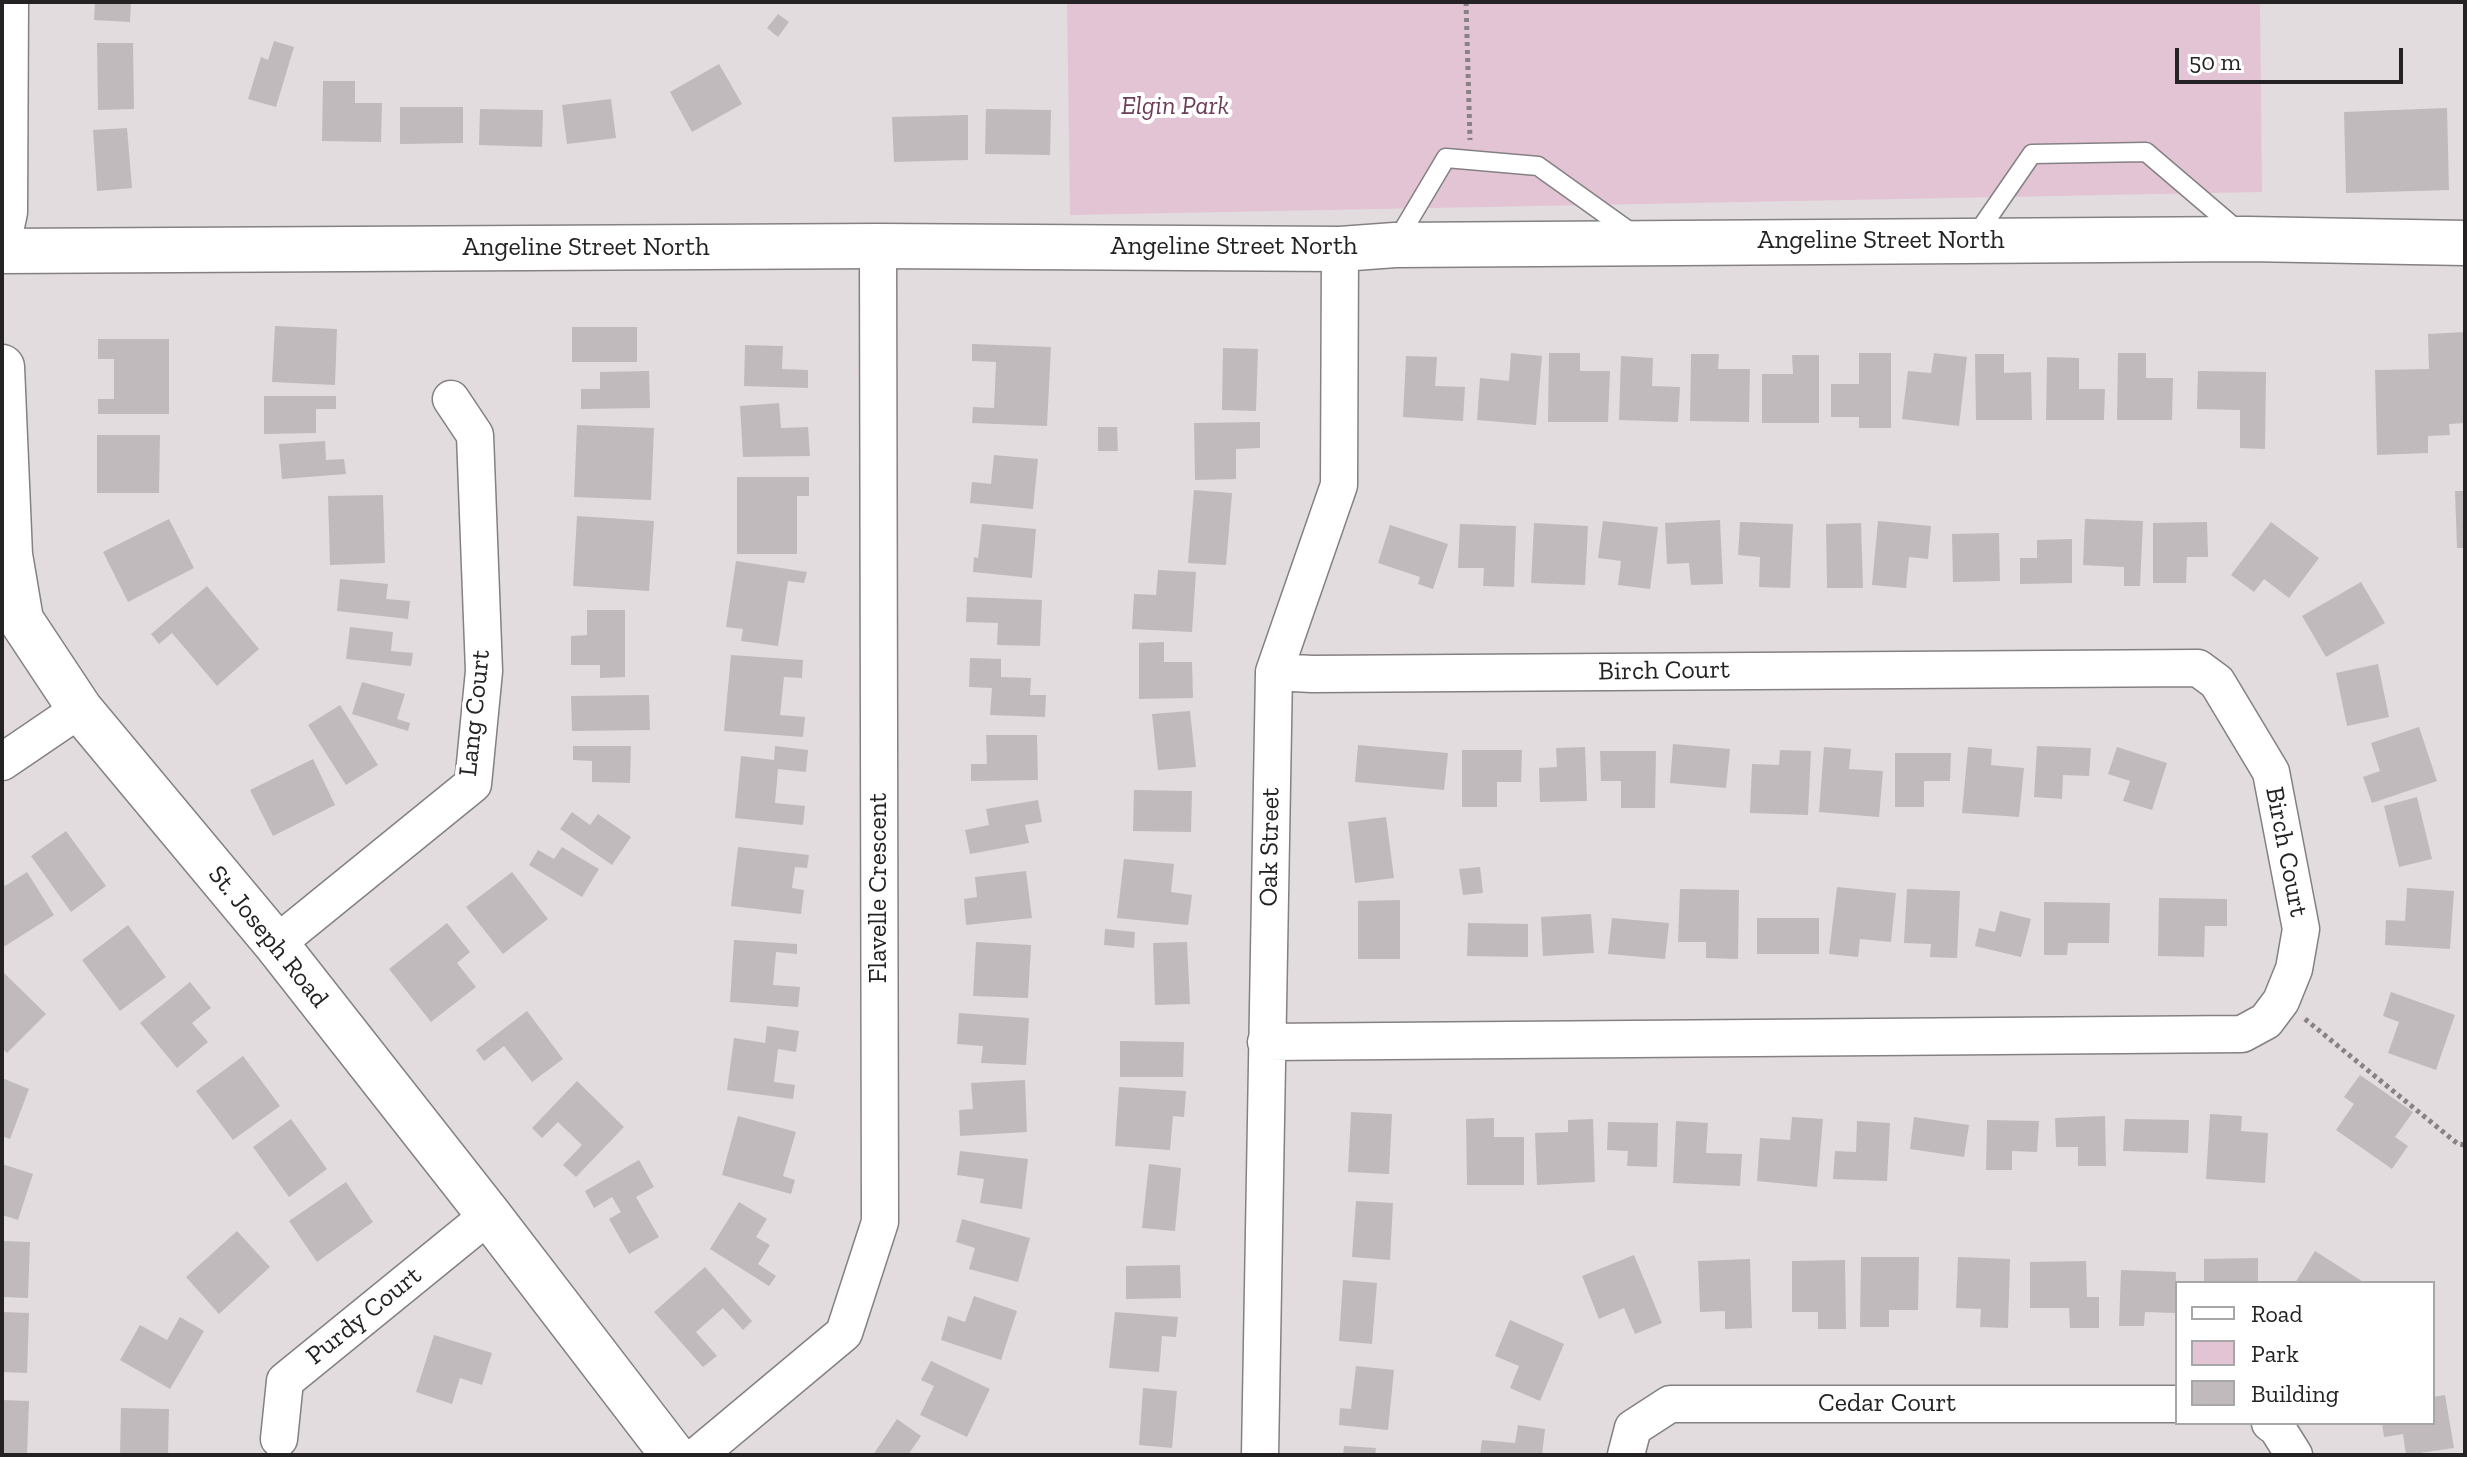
<!DOCTYPE html>
<style>
body{margin:0}
#map{position:relative;width:2467px;height:1457px;overflow:hidden;background:#e2dcdf;font-family:"Zilla Slab",serif}
canvas{display:block}
.frame{position:absolute;inset:0;border:4px solid #242223;pointer-events:none}
.legend{position:absolute;left:2175px;top:1281px;width:260px;height:144px;box-sizing:border-box;background:#fff;border:2px solid #a7a7a7;margin:0;padding:10px 14px;list-style:none;font-size:24px;color:#242223}
.legend li{display:flex;align-items:center;gap:16px;height:40px}
.legend b{width:40px;border:2px solid #a7a7a7}
.scale{position:absolute;left:2175px;top:48px;width:228px;height:36px;box-sizing:border-box;border:4px solid #242223;border-top:0;padding-left:10px;font-size:24px;line-height:28px;white-space:nowrap;color:#242223;-webkit-text-stroke:6px #fff;paint-order:stroke}
</style>
<div id="map">
<canvas width="2467" height="1457"></canvas>
<div class="frame"></div>
<ul class="legend">
<li><b style="height:10px;background:#fff"></b>Road</li>
<li><b style="height:22px;background:#e3c4d4"></b>Park</li>
<li><b style="height:22px;background:#c0babd"></b>Building</li>
</ul>
<div class="scale">50 m</div>
</div>
<script>
const ctx = document.querySelector('canvas').getContext('2d');
ctx.lineJoin = 'round';
function fillPath(path, color) { ctx.fillStyle = color; ctx.fill(path, 'evenodd'); }
function strokePath(path, color, width, dash) { ctx.strokeStyle = color; ctx.lineWidth = width; ctx.lineCap = dash ? 'butt' : 'round'; ctx.setLineDash(dash || []); ctx.stroke(path); }
function label(font, color, halo, rows, align = 'center') {
  ctx.font = font + ' "Zilla Slab",serif'; ctx.lineWidth = 8; ctx.setLineDash([]); ctx.textBaseline = 'middle'; ctx.strokeStyle = halo; ctx.fillStyle = color; for (const [text, x, y, turn = 0] of rows) {
    ctx.save(); ctx.translate(x, y); ctx.rotate((+turn || 0) * Math.PI / 180); ctx.textAlign = isNaN(turn) ? turn : align; if (halo) ctx.strokeText(text, 0, 0); ctx.fillText(text, 0, 0); ctx.restore();
  }
}
fillPath(new Path2D(`
 M1067,2H2260L2262,192L1070,215Z`), '#e3c4d4');
fillPath(new Path2D(`
 M95,2H131L130,22L94,20Z
 M778,14L789,22L778,37L767,28Z
 M274,41L294,47L276,107L248,99L261,57L268,60Z
 M97,43H133L134,109L98,110Z
 M719,64L742,104L692,132L670,92Z
 M323,81H355V103H382L381,142L322,141Z
 M611,99L616,138L567,144L562,105Z
 M400,107H463V143L400,144Z
 M2447,108L2449,190L2346,193L2344,112Z
 M480,109L543,110L542,147L479,145Z
 M986,109L1051,110L1050,155L985,154Z
 M968,115V160L894,162L892,117Z
 M127,128L132,188L97,191L93,130Z
 M275,326L337,329L335,385L272,382Z
 M572,327H637V362H572Z
 M2465,332V423L2449,424L2450,435L2428,436V453L2377,455L2375,370L2429,369L2428,334Z
 M98,339H169V414H98V399H114V359H98Z
 M972,344L1051,347L1047,426L972,423L973,407L994,408L996,362L972,361Z
 M745,345L783,346L782,369L808,370V388L744,386Z
 M1223,348L1258,349L1256,411L1222,410Z
 M1511,353L1542,356L1536,425L1477,420L1480,378L1509,381Z
 M1549,353H1580V371H1610L1608,422H1548Z
 M1859,353H1891V428H1859V417H1831V384H1859Z
 M1934,353L1967,357L1959,426L1902,419L1908,371L1931,373Z
 M2118,353H2146V378H2173L2172,420H2117Z
 M1691,354H1719L1718,369H1750L1749,422L1690,421Z
 M1975,354H2004V373L2031,372L2032,420H1976Z
 M1792,355H1819V423H1762V374H1793Z
 M1406,356L1437,357L1435,386L1465,387L1463,421L1403,417Z
 M1621,356L1653,358L1652,386L1680,387L1678,422L1619,420Z
 M2047,357L2079,358V389H2105L2104,420H2046Z
 M649,371L650,408L581,409V389H600V372Z
 M2198,371L2266,372L2265,449L2240,448V410L2197,409Z
 M264,396H336V409H316V433L264,434Z
 M779,403L781,428L808,427L810,456L743,457L740,406Z
 M1260,422V448L1236,449V479L1195,480L1194,423Z
 M577,425L654,428L651,500L574,497Z
 M1098,427H1117L1118,451H1098Z
 M97,435H160L159,493H97Z
 M325,441L326,460L344,459L346,474L282,479L279,444Z
 M994,455L1038,459L1033,509L970,503L972,482L991,484Z
 M737,477H809V496H797V554H737Z
 M1194,490L1232,493L1226,565L1188,563Z
 M2455,491H2465V548H2457Z
 M383,495L385,563L330,565L328,496Z
 M577,516L654,521L649,591L573,586Z
 M169,519L194,568L128,602L103,552Z
 M2085,519L2143,521L2140,586H2124V567L2083,565Z
 M1720,520L1723,584L1691,585L1689,563L1667,564L1665,523Z
 M1603,521L1658,527L1650,589L1618,585L1621,561L1598,558Z
 M1878,521L1931,526L1928,559L1909,557L1906,588L1872,585Z
 M1740,522L1793,524L1790,588L1759,587L1760,557L1738,555Z
 M2207,522L2208,557H2187L2186,583H2153V523Z
 M2271,522L2319,558L2289,598L2264,579L2254,592L2231,575Z
 M1534,523L1588,526L1585,585L1531,583Z
 M1861,523L1863,588H1827L1826,524Z
 M982,524L1036,529L1032,578L973,572L974,557L978,558Z
 M1460,524L1516,526L1514,587L1483,586L1484,568H1458Z
 M1390,525L1448,544L1433,589L1418,584L1420,577L1378,563Z
 M1999,533L2000,581L1953,582L1952,534Z
 M2072,539V583L2020,584V558H2037V540Z
 M736,561L807,572L804,583L788,581L778,646L741,641L743,629L726,627Z
 M1158,570L1196,572L1192,632L1132,629L1134,594L1156,595Z
 M340,579L388,584L386,599L410,601L408,619L337,611Z
 M2361,582L2385,623L2326,657L2302,616Z
 M207,586L259,649L217,686L172,633L159,644L151,634Z
 M967,597L1042,600L1040,646L997,645L998,623L966,622Z
 M587,610H625V677L600,678V665H571V636L587,635Z
 M350,627L393,632L391,651L413,653L411,666L346,659Z
 M1164,642V662H1192L1193,698L1139,699V643Z
 M731,655L803,660L802,678L784,677L780,715L805,717L803,737L724,731Z
 M970,658L1001,659V677L1031,678L1030,695H1046L1045,717L990,715L992,688L969,687Z
 M2378,664L2389,717L2347,726L2336,673Z
 M362,682L405,694L397,719L410,723L408,731L352,714Z
 M649,695L650,730L572,731L571,696Z
 M340,705L378,765L346,785L308,725Z
 M1190,711L1196,767L1158,770L1152,714Z
 M2419,727L2437,781L2372,803L2363,777L2380,771L2371,743Z
 M986,735H1037L1038,780L971,781V764H987Z
 M1673,744L1730,749L1726,788L1670,783Z
 M1358,745L1448,753L1444,790L1355,782Z
 M573,746H631L630,783L592,782V761L573,760Z
 M775,746L808,750L806,772L778,769L775,803L805,806L803,825L735,818L741,756L774,760Z
 M2037,746L2091,748L2089,776L2063,775L2062,799L2034,797Z
 M1585,747L1587,801L1540,802L1539,768L1557,767L1556,748Z
 M1824,747L1851,749L1849,769L1883,771L1879,817L1819,812Z
 M1968,747L1992,749L1991,765L2024,768L2019,817L1962,813Z
 M2117,747L2167,763L2152,810L2123,801L2130,781L2108,774Z
 M1462,750H1522L1521,782H1497V807H1462Z
 M1780,750L1811,751L1808,815L1750,813L1752,764L1779,765Z
 M1600,751H1656L1655,808H1621V781H1601Z
 M1895,753H1951L1950,781H1924V807H1895Z
 M313,759L335,805L273,836L250,790Z
 M1134,790L1192,791L1191,832L1133,831Z
 M2417,797L2432,859L2399,867L2384,806Z
 M1038,800L1042,822L1025,825L1029,843L970,854L965,830L989,825L986,809Z
 M572,812L590,825L598,814L631,837L612,865L560,829Z
 M1386,817L1394,878L1355,883L1348,822Z
 M66,831L106,886L71,912L31,856Z
 M562,847L599,869L582,897L529,865L538,850L554,859Z
 M738,847L809,855L807,868L795,867L792,888L804,890L801,914L731,906Z
 M1124,859L1174,864L1171,892L1192,895L1188,925L1117,918Z
 M1480,867L1483,893L1463,895L1459,869Z
 M1026,871L1032,918L966,925L964,899L977,897L975,877Z
 M27,872L54,915L2,948V881L5,886Z
 M512,872L548,919L503,954L466,907Z
 M1837,887L1896,893L1891,942L1860,939L1858,957L1829,954Z
 M2407,888L2454,891L2450,949L2385,945L2386,920L2405,921Z
 M1680,889L1739,890L1738,959L1706,958V942H1678Z
 M1907,889L1960,891L1957,958L1930,957L1931,944L1904,943Z
 M2159,898L2227,899V926H2205L2204,957L2158,956Z
 M1400,900V959H1358V901Z
 M2044,902L2110,903L2109,943H2068L2067,955H2044Z
 M2000,911L2031,919L2021,957L1975,946L1979,928L1995,932Z
 M1591,914L1594,953L1543,956L1541,917Z
 M1612,918L1669,923L1665,959L1608,954Z
 M1757,918H1819V954H1757Z
 M447,923L470,952L457,963L476,987L431,1022L389,969Z
 M1468,923L1528,924V957L1467,956Z
 M128,925L166,977L120,1011L82,960Z
 M1105,929L1135,932L1134,948L1104,945Z
 M734,940L797,944V954L776,952L773,985L800,987L798,1007L730,1002Z
 M976,942L1031,945L1028,998L973,996Z
 M1187,942L1190,1004L1155,1005L1153,943Z
 M2,971L46,1014L7,1053L2,1048Z
 M190,982L211,1008L192,1023L208,1042L177,1068L140,1023Z
 M2391,992L2455,1015L2436,1070L2388,1053L2399,1022L2383,1016Z
 M527,1011L563,1059L532,1082L504,1046L484,1061L476,1050Z
 M959,1013L1029,1018L1026,1065L981,1063L983,1046L957,1044Z
 M767,1026L799,1031L796,1052L778,1049L774,1082L795,1085L793,1099L727,1090L734,1038L765,1043Z
 M1120,1041L1184,1042L1183,1077H1120Z
 M243,1056L280,1106L233,1140L196,1091Z
 M2360,1075L2413,1112L2395,1137L2408,1146L2392,1169L2336,1130L2354,1104L2344,1097Z
 M2,1078L29,1089L10,1139L2,1136Z
 M1025,1080L1027,1132L960,1136L959,1110L973,1109L971,1083Z
 M577,1081L624,1127L576,1177L563,1165L582,1145L558,1122L542,1138L532,1128Z
 M1119,1087L1186,1091L1184,1117L1173,1116L1170,1150L1115,1146Z
 M1351,1112L1392,1114L1389,1174L1348,1172Z
 M2210,1114L2242,1116L2241,1131L2268,1133L2265,1183L2206,1179Z
 M738,1116L796,1132L783,1176L795,1180L791,1194L722,1175Z
 M2105,1116L2106,1166H2078V1147H2056L2055,1118Z
 M1792,1117L1823,1119L1817,1187L1757,1181L1760,1138L1790,1140Z
 M1914,1117L1969,1125L1964,1157L1910,1149Z
 M1494,1118V1137H1524V1185H1467L1466,1119Z
 M291,1119L327,1169L289,1197L253,1147Z
 M1593,1119L1595,1182L1537,1185L1535,1133L1568,1132V1120Z
 M2125,1119L2189,1120L2188,1153L2123,1151Z
 M1987,1120L2039,1121L2037,1152L2012,1151V1170H1986Z
 M1676,1121L1708,1123L1706,1153L1742,1154L1740,1186L1673,1183Z
 M1857,1121L1890,1123L1887,1181L1833,1179L1835,1151L1856,1152Z
 M1608,1122L1658,1123L1657,1167L1627,1166L1628,1151L1607,1150Z
 M960,1151L1028,1159L1022,1209L980,1203L984,1179L957,1175Z
 M639,1160L654,1187L636,1197L659,1237L629,1254L609,1219L621,1212L612,1197L594,1208L585,1191Z
 M2,1164L33,1174L18,1220L2,1215Z
 M1149,1164L1181,1168L1175,1231L1142,1228Z
 M346,1182L373,1222L317,1262L289,1221Z
 M1356,1201L1393,1203L1390,1260L1352,1257Z
 M739,1202L767,1219L756,1237L770,1245L758,1264L776,1276L769,1286L710,1249Z
 M962,1219L1030,1238L1018,1282L969,1269L975,1248L956,1242Z
 M237,1231L270,1267L219,1314L186,1277Z
 M2,1241L30,1242L28,1298L2,1297Z
 M2315,1251L2365,1283H2295Z
 M1634,1255L1662,1323L1635,1334L1624,1308L1599,1319L1582,1276Z
 M1861,1257H1919L1918,1310H1889V1327H1860Z
 M1958,1257L2010,1259L2008,1328L1980,1327L1981,1309L1956,1308Z
 M2258,1258V1283H2204V1259Z
 M1750,1259L1752,1328L1725,1329V1311L1700,1312L1698,1261Z
 M1845,1260L1846,1329H1818V1312H1792V1261Z
 M2086,1261L2087,1297H2099V1328H2070L2069,1308H2030V1262Z
 M1180,1265L1181,1298L1126,1299V1266Z
 M705,1267L752,1321L743,1330L723,1308L696,1332L717,1356L703,1367L654,1312Z
 M2121,1270L2176,1272L2175,1313L2145,1312L2144,1326H2119Z
 M1343,1280L1377,1283L1372,1344L1339,1341Z
 M974,1296L1017,1311L1001,1360L941,1340L948,1316L965,1322Z
 M2,1312L29,1313L27,1373L2,1372Z
 M1115,1312L1178,1317L1176,1337L1162,1336L1159,1372L1109,1368Z
 M180,1317L204,1331L170,1389L120,1360L140,1325L167,1340Z
 M1510,1320L1564,1344L1540,1401L1510,1388L1519,1366L1495,1356Z
 M434,1335L492,1353L482,1385L460,1378L452,1404L416,1392Z
 M931,1361L990,1389L967,1437L920,1415L934,1386L921,1380Z
 M1356,1366L1394,1370L1388,1430L1339,1425L1340,1408L1351,1409Z
 M1143,1388L1177,1391L1172,1448L1139,1445Z
 M2445,1395L2454,1448L2406,1455L2403,1434L2384,1437L2382,1423H2433V1397Z
 M2,1400L29,1401L27,1455H2Z
 M121,1408L169,1409L168,1455H120Z
 M897,1419L921,1436L908,1455H873Z
 M1518,1425L1545,1429L1542,1455H1480L1482,1440L1515,1443Z
 M1344,1446L1376,1448L1375,1455H1343Z`), '#c0babd');
const service = new Path2D(`
 M1974,238L2032,154L2146,152L2242,234
 M1396,242L1446,158L1538,166L1636,236`);
const minor = new Path2D(`
 M2,762L80,709
 M276,944L473,784L484,671L475,435L451,399
 M1266,1042L2242,1034L2266,1021L2281,1001L2294,969L2301,929L2271,772L2217,682L2198,668L1312,674L1274,672
 M2270,1423L2277,1428L2294,1455
 M279,1439L285,1381L489,1215
 M698,1455L844,1333L880,1222L878,246
 M1260,1455L1274,672L1339,485L1340,249
 M1626,1455L1633,1428L1670,1404H2177`);
const tertiary = new Path2D(`
 M2,226L5,212L6,2
 M2,367L10,555L21,620L80,709L276,944L489,1215L673,1455`);
const secondary = new Path2D(`
 M2,251L878,246L1340,249L1395,245L2248,239L2465,243`);
strokePath(service, '#858083', 21);
strokePath(minor, '#858083', 39);
strokePath(tertiary, '#858083', 47);
strokePath(secondary, '#858083', 47);
strokePath(new Path2D(`
 M1466,2L1470,140
 M2305,1019L2458,1144L2465,1145`), '#878385', 5, [4, 4]);
strokePath(service, '#fff', 18);
strokePath(minor, '#fff', 36);
strokePath(tertiary, '#fff', 44);
strokePath(secondary, '#fff', 44);
label('italic 26px', '#6b3e58', '#fff', [
 ["Elgin Park",1175,107]
]);
label('26px', '#242223', '#fff', [
 ["Angeline Street North",1881,241],
 ["Angeline Street North",1234,247],
 ["Angeline Street North",586,248],
 ["Birch Court",1664,671,-1],
 ["Lang Court",475,713,-84],
 ["Oak Street",1270,847,-89],
 ["Birch Court",2286,852,79],
 ["Flavelle Crescent",879,888,-90],
 ["St. Joseph Road",268,937,51],
 ["Purdy Court",364,1316,-39],
 ["Cedar Court",1887,1404]
]);
</script>
